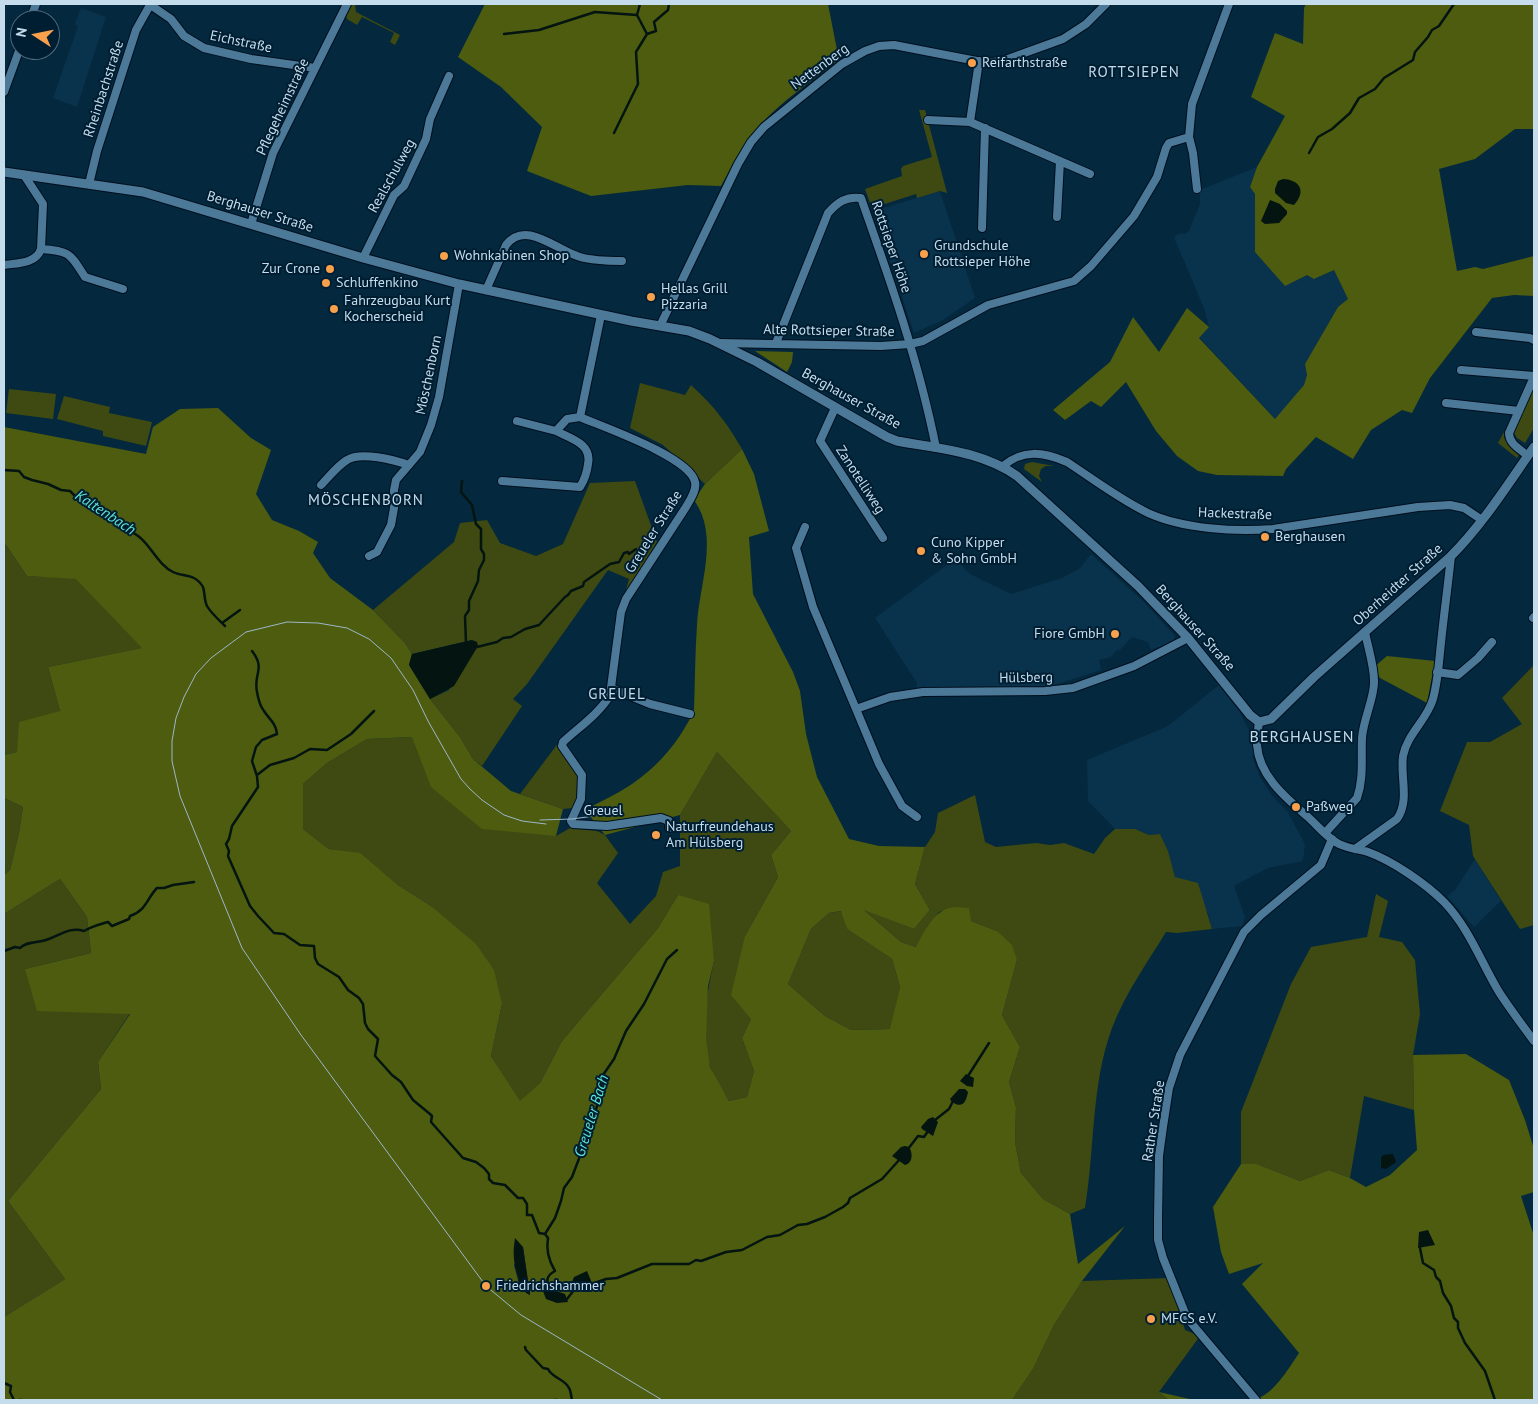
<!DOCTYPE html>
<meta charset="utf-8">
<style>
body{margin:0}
#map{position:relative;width:1538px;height:1404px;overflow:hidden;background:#04283d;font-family:"PT Sans",sans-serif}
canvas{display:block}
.frame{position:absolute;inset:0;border:5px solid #c5dced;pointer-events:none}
.north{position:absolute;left:10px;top:10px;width:50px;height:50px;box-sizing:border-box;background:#001e32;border:1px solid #4f6a7d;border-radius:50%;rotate:281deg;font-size:14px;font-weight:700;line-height:20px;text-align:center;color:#c5dced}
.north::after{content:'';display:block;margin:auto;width:18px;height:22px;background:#f9a04d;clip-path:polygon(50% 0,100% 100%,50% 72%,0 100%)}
</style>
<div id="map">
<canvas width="1538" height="1404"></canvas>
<div class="frame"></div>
<div class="north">N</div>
</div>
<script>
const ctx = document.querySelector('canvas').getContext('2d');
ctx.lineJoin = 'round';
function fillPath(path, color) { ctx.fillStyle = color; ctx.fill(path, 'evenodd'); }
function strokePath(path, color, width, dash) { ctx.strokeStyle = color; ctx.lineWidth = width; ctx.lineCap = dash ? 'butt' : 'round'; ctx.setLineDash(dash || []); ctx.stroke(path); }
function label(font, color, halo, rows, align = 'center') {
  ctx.font = font + ' "PT Sans",sans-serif'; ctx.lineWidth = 4; ctx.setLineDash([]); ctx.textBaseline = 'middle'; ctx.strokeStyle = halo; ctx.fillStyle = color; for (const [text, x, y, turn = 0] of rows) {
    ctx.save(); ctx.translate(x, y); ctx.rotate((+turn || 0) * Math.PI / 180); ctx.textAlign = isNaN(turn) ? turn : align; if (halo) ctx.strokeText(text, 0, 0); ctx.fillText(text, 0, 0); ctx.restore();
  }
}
fillPath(new Path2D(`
 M81,8L106,17L77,107L53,98L78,26L75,24Z
 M1257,167L1250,187L1255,193V252L1315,279L1334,270L1348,299L1338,307L1305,364L1307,375L1304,385L1276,420L1199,337L1209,327L1205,311L1185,263L1174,238L1178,234H1185L1189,231L1200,204V190Z
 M940,191L975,298L943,320L914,333L873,211Z
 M1091,554L1143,601L1175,636L1174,641L1151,650L1148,642L1132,637L1119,651L1117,650L1111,657L1099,660L1101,670L1051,686L917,690V683L875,618L955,559L970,574L1011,594L1062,578L1080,568Z
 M1219,685L1239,711L1249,730L1255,754L1252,756L1260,777L1273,797L1287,811L1305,844L1303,861L1268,868L1234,886L1245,917L1242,926L1212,929L1208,913L1175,877L1168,851L1160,834L1149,835L1135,829H1115L1088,801L1087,760L1168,726Z
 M1475,859L1501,901L1474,927L1447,896L1455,890Z`), '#09334c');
fillPath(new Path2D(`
 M351,4H355L356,12L400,35L395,45L390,42L394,33L362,17L357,25L347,19L345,13Z
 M919,110H925L947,193L940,191L917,198L916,194L872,208L865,189L902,176L901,169L903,166L932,157Z
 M640,383L685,395L691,385C714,406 727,423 742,449L705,484L663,445L630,428Z
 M1534,385V428L1525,443L1517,438L1514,433L1515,426Z
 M9,389L56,394L53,419L6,413Z
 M64,396L110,407L109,413L152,422L146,446L103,436V431L57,419Z
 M1510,421L1504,437C1507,447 1515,447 1519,455L1517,458L1498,443Z
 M1032,462L1054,466H1046L1041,469L1039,476L1042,482L1024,469L1025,464Z
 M635,481L657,542L624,597L629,579L608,570L527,684L513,699L522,706L482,766L473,759L460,737L430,699L449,690L472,640L412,654L405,643L373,610L454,542L460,523L487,520L500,543L536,556L563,544L590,483Z
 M4,542L27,576L76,578L143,648L48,667L60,711L17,752L4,755Z
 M1533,666L1534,925L1520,929L1473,856L1469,825L1440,811L1467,742H1490L1522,724L1502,698Z
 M412,737L556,836L570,828L597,831L605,835L618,853L597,883L630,924L656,896L663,872L680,866V815L717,752L791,831L771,855L778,877L745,936L751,1019L742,1038L754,1071L747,1097L729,1101C723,1090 714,1078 710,1066C700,1036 707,991 714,961L678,895L658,928L562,1041L540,1083L520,1102L491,1056L502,1004L431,906L398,885L360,854L329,849L303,829V784L327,763L367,739Z
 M559,742C575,766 586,778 574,808L563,809L520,794Z
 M975,795L985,842L996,847L1036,843L1050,845L1064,843L1094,854L1105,838L1115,829H1135L1149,835L1160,834L1168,851L1175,877L1198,883L1212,929L1177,933L1166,932C1147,963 1125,994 1112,1028C1091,1085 1095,1148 1085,1208L1070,1214L1043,1199L1021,1173L1015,1142L1016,1107L1009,1082L1020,1047L1002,1015L1017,960L997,931L971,921L953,907L939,912L928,925L916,947L901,942L863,909L914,929L930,910L915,884L925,847L935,832L938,813Z
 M4,798L23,807L19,833L10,870L4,875Z
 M60,879L87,917L91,953L25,969L130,1013L98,1062L101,1089L8,1201L65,1279L4,1317V914Z
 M1376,894L1388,901L1379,937L1402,942L1415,960L1420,1014L1413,1055L1414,1110L1364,1096L1350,1178L1329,1170L1300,1181L1257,1164H1241V1112L1291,984L1311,947L1367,937Z
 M842,911L847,929L892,959L900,987L891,1029L851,1030L825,1016L788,984L811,929L829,913Z
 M1169,1278L1185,1330L1200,1336L1159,1392L1169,1400H1012L1033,1369L1054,1325L1082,1281Z`), '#3e4a11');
fillPath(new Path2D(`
 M485,4H828L839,60C808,84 772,107 749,139C738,153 730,170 721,186L688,185L591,196L527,171L542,127L501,87L458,57Z
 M1306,4H1534V129H1515L1475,159L1439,169L1457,271L1475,267L1483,269L1534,256V296L1514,295L1492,298L1430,378L1412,413L1402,410L1371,430L1353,459L1316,437L1286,469L1283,476L1217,475L1198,471L1177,456L1156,431L1126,382L1101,407L1091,401L1065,420L1053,410L1110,362L1133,317L1159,352L1187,308L1209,327L1199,338L1275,419L1304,385L1307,375L1305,364L1338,307L1348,299L1334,270L1314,279L1307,275L1285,286L1255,252V194L1250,187L1257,167L1285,116L1251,97L1275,33L1303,44L1304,8Z
 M755,351L793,352L792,362L787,372Z
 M218,408L251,438L271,450L256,494L272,520L299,531L318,542L313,553L330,578L373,610L405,643L412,654L409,665L430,699L460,737L473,759L511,791L563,809L556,836L482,829L431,787L412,737L367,739L327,763L303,784V829L329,849L360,853L398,885L431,906L476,944L494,970L502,1004L491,1056L520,1101L540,1083L562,1041L658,928L678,895L709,904L714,961L708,986L706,1039L710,1067L729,1101L747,1097L754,1071L742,1038L751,1019L731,995L745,936L778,877L771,855L791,831L717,752L680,815L605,835L585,810C599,802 615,795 629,786C657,768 681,740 694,710C695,682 695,653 697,625C699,585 720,536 694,500L705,484L742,449L754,474L769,531L749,537L753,594L793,672L800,691L806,734L817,777L849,839L879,846L925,847L915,884L930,910L914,929L864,910L901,942L916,947C924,932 933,910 953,907C958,907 964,908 969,908L971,921L997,931L1012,945L1017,960L1002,1015L1020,1047L1009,1082L1016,1107L1015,1142L1021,1173L1043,1199L1070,1214L1078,1264L1125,1226L1082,1281L1054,1325L1033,1369L1012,1400H4V1317L65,1279L8,1201L101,1089L98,1062L130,1014L37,1011L25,969L91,953L87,917L60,879L4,914V875L10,870L19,833L23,807L4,798V755L17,752L19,722L60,711L48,667L142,648L76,579L27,576L4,542V427L146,454L153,427L180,409ZM841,911L847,929L892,959L900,987L890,1029L851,1030L825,1016L788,984L811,929L829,913ZM523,1247L530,1295L520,1288L514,1265Z
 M1387,656L1435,661L1427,703L1380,678L1374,667Z
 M1466,1054L1509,1080L1525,1120L1534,1149V1192L1521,1196L1534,1236V1400H1251C1271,1399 1289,1368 1299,1353L1242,1284L1263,1263L1229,1274L1221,1252L1213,1207L1241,1164H1257L1300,1181L1329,1170L1350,1178L1366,1187L1390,1175L1417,1150L1414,1110L1413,1055Z
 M1159,1392L1194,1400H1169Z`), '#4d5c0f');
fillPath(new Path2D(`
 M1283,179C1301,180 1306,192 1294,205L1286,203L1275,193V189L1278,181Z
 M1270,200L1280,204L1287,211V214L1279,223L1265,224L1261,221Z
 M472,640L477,642L478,646L454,686L430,699L409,665L412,654Z
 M966,1074L974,1078L973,1087L967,1086L960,1081Z
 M959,1089H965L968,1092C966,1102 963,1109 952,1102L950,1099Z
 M933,1117L938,1122L933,1136L922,1129L921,1127L928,1119Z
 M905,1146L909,1147C913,1153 913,1163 905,1165L892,1156L901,1147Z
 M1393,1154L1396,1162L1386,1169L1381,1168V1158L1383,1155Z
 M1428,1230L1435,1245L1418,1248L1419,1232Z
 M515,1238L523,1247L530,1295C518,1289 521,1284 517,1273C513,1260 513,1251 515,1238Z
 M587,1271L592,1283L589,1291L572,1282L574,1277Z
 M550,1289L565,1294L568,1302L557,1303L546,1299L543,1291Z`), '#041411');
strokePath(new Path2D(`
 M504,34L539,30L595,12L637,15
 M647,34L656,31L654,22L668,10L669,4
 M614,133L638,84L636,52L647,34L637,15L640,4
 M1309,153L1318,137L1332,129L1350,113L1359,98L1375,89L1384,78L1413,60L1415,52L1428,37L1432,30L1439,26L1454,4
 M4,470L19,471L24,477L32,480L48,484L61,490L70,491L75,496L92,506L102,515L115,518L118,526L127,527L129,531C149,538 155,563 173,572C183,577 195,573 203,587C205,593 204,600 207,606C211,613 219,620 225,626
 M462,481L461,492L472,505L476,524L481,529V549L484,554V560L479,570L478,581L469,601V610L465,616L466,643
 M222,623L240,610
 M477,647L497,642L503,638L511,637L525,629L539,625L565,597L568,595L571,591L583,586L584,582L610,564L619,562L624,553L628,552L629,554L636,549
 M252,651C266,669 253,674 257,692C258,698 260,706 264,711C269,719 276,723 277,734L262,740L256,747L252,761L257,776L258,787L232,826L229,839L226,844L229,851L228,856L250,906L258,916L274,933L284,934L300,945L314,946L315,958L318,964L339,977L348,990L359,998L363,1004L365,1023L368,1029L378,1039L375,1056L392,1075L401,1082L413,1100L430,1114L432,1116L431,1122L463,1158L476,1162L484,1168L489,1174V1179L493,1183L505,1185L518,1198H523L527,1204V1215H532L539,1233L545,1234L548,1238C546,1249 549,1261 555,1271C545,1276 546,1283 551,1291
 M257,775L270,765L294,758L310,749L327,750L351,734L374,711
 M4,951L15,947L20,948C27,941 37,943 46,940C59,936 70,926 84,931C93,926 98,925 108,922L112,926L129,919L130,916C147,910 147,898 157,888H164L173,885L194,882
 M968,1076L989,1043
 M935,1120L949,1109L953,1101
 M908,1149L918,1136L924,1137L928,1131
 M545,1234L555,1218L561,1201L564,1188L572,1177L588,1135L597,1106L603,1075L614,1059L626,1031L644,1004L667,959L677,950
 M1420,1248L1423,1263L1434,1270L1436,1277L1440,1281L1443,1293L1451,1306L1454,1318L1458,1322V1328L1465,1343L1485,1371L1495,1400
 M589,1285L606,1279L617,1278L652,1264H689L696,1260L701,1261L726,1252L742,1250L767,1237L780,1235L798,1225L807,1224L825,1217L843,1207L848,1203L850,1198L882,1179L900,1159
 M567,1299L574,1290L584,1287
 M525,1347L526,1350L543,1368L548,1369C552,1378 565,1379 569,1388C571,1391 571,1396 572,1400
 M4,1383L11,1386L10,1392L14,1400
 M19,1400H22
 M554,1400H557`), '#041411', 2.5);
const minor = new Path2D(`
 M149,4L171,19L184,36L204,48L251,59L315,68
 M30,20L36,4
 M979,61L970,122L1090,174
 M4,92L20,48
 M928,120L970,122
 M24,175L43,204L41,249C71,251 70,254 85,277L123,289
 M89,184L97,151L136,30L150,5
 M1197,189L1193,153L1189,137L1192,104L1229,4
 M1057,217L1060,161
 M251,224L273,153L347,4
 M982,228L985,128
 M363,258L394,195L404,186L426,139L430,119L449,76
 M4,265C17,263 36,264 41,249
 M486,290L506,245C526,219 557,251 580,257C594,261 608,261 622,261
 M601,315L580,417C603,427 690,457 695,482C697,490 690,500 686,507L626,599L621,612L610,695C600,713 578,728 563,742L562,746L582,775L581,799L571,821L573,824L607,826L661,818L669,821V828
 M660,326L738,164L751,142L764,127L842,64L865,51L879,46L894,45L987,63L1005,60L1063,39L1086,24L1106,4
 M1476,332L1530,338L1534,340
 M720,343L881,346L910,344L923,341L988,305L1074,281L1091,266L1134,216L1157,177L1166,148L1169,143L1189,137
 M776,343L828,213C838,202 846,196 861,198C890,280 919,362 936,448
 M1461,370L1534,376
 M1446,403L1519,411
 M835,408L820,441L883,538
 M517,421L556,431L567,419L580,417
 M1528,456C1520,449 1509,444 1509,433L1534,377
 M1003,466C1023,449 1043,452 1067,462C1093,479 1119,499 1148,513C1183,529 1235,532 1273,529L1418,507L1450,505L1464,508L1482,520
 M502,481L580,487C585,479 587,473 588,464C592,444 572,439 556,431
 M321,485C329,477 337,466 347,460C361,451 394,460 409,465
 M805,527L796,548L813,607L856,709L890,697L923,692L1045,691L1073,688L1134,666L1188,638
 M369,556L377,552L391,525L394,508V490L396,480L420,452L431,425L439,397L459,284
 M1533,618L1534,617
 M1437,672L1458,675L1478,658L1492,642
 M611,688L650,704L690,714
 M856,709L879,764L902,806L917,817
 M1259,722C1258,729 1257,737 1257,745C1259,776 1286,798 1308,817C1318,826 1327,838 1339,844C1349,849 1359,849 1368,852C1393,861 1426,884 1444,902C1469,928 1481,962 1499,992C1510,1009 1522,1025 1534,1041
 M1325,833L1357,798C1364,778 1361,758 1362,738C1363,720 1375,696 1374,681C1374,665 1368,648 1365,632
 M1355,849L1397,819C1410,800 1400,777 1403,756C1407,734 1427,720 1433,699C1438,681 1439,661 1441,643C1444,614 1448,585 1451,556
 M1256,1400L1187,1318L1163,1258L1158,1240V1219L1159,1156L1163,1127L1169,1088L1180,1055L1244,932L1261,915L1321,865L1332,839`);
const tertiary = new Path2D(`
 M4,172L143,192L363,258L459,284L631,321L689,331L710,339L757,362L887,437L897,441C939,449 981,451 1017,476L1138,586L1188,638L1250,715L1259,722L1271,719L1314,677L1451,556C1483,524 1508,484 1534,447`);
strokePath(minor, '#000f1e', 10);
strokePath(tertiary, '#000f1e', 11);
strokePath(minor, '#4d7999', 8);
strokePath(tertiary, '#4d7999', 9);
strokePath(new Path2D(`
 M540,820L572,819L594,816
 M546,824L522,821L504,815L482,800L470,789L461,779L428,721L413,690L391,658L369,639L347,628L318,623L287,622L246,632L211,658L196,674L184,697L176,718L172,741V761L180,796L242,948L301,1035L486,1286L521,1315L662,1400`), '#9db7c9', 1);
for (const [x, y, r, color] of [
 [972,63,5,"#f9a04d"],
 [924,254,5,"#f9a04d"],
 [444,256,5,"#f9a04d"],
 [330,269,5,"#f9a04d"],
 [326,283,5,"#f9a04d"],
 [651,297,5,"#f9a04d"],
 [334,309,5,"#f9a04d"],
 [1265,537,5,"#f9a04d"],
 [921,551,5,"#f9a04d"],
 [1115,634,5,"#f9a04d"],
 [1296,807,5,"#f9a04d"],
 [656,835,5,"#f9a04d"],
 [486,1286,5,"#f9a04d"],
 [1151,1319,5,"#f9a04d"]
]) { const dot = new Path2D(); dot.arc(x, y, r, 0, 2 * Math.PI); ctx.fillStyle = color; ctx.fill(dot); strokePath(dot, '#001e32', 2); }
label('14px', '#c5dced', '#001e32', [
 ["Eichstraße",241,42,12],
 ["Nettenberg",820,67,-36],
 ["Rheinbachstraße",104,89,-72],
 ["Pflegeheimstraße",283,107,-65],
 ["Realschulweg",392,176,-61],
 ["Berghauser Straße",260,212,17],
 ["Rottsieper Höhe",891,247,71],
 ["Alte Rottsieper Straße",829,331,1],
 ["Möschenborn",429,375,-78],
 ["Berghauser Straße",851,399,29],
 ["Zanotelliweg",860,480,57],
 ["Hackestraße",1235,514,2],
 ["Greueler Straße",654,532,-58],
 ["Oberheidter Straße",1398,585,-42],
 ["Berghauser Straße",1195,628,48],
 ["Hülsberg",1026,678,-1],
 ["Greuel",603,811],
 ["Rather Straße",1154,1121,-81]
]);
label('14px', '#c5dced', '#001e32', [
 ["Reifarthstraße",982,63],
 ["Grundschule",934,246],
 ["Rottsieper Höhe",934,262],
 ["Wohnkabinen Shop",454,256],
 ["Zur Crone",320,269,"right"],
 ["Schluffenkino",336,283],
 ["Hellas Grill",661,289],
 ["Pizzaria",661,305],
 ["Fahrzeugbau Kurt",344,301],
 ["Kocherscheid",344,317],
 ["Berghausen",1275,537],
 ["Cuno Kipper",931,543],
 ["& Sohn GmbH",931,559],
 ["Fiore GmbH",1105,634,"right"],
 ["Paßweg",1306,807],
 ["Naturfreundehaus",666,827],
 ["Am Hülsberg",666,843],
 ["Friedrichshammer",496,1286],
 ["MFCS e.V.",1161,1319]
], 'left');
ctx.letterSpacing = '1px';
label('15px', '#c5dced', '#001e32', [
 ["ROTTSIEPEN",1134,73],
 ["MÖSCHENBORN",366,501],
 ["GREUEL",617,695]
]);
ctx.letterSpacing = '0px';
label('italic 15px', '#5ee6d0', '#001e32', [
 ["Kaltenbach",105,513,33],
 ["Greueler Bach",592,1116,-73]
]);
ctx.letterSpacing = '1px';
label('16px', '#c5dced', '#001e32', [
 ["BERGHAUSEN",1302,737]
]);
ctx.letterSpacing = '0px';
</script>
